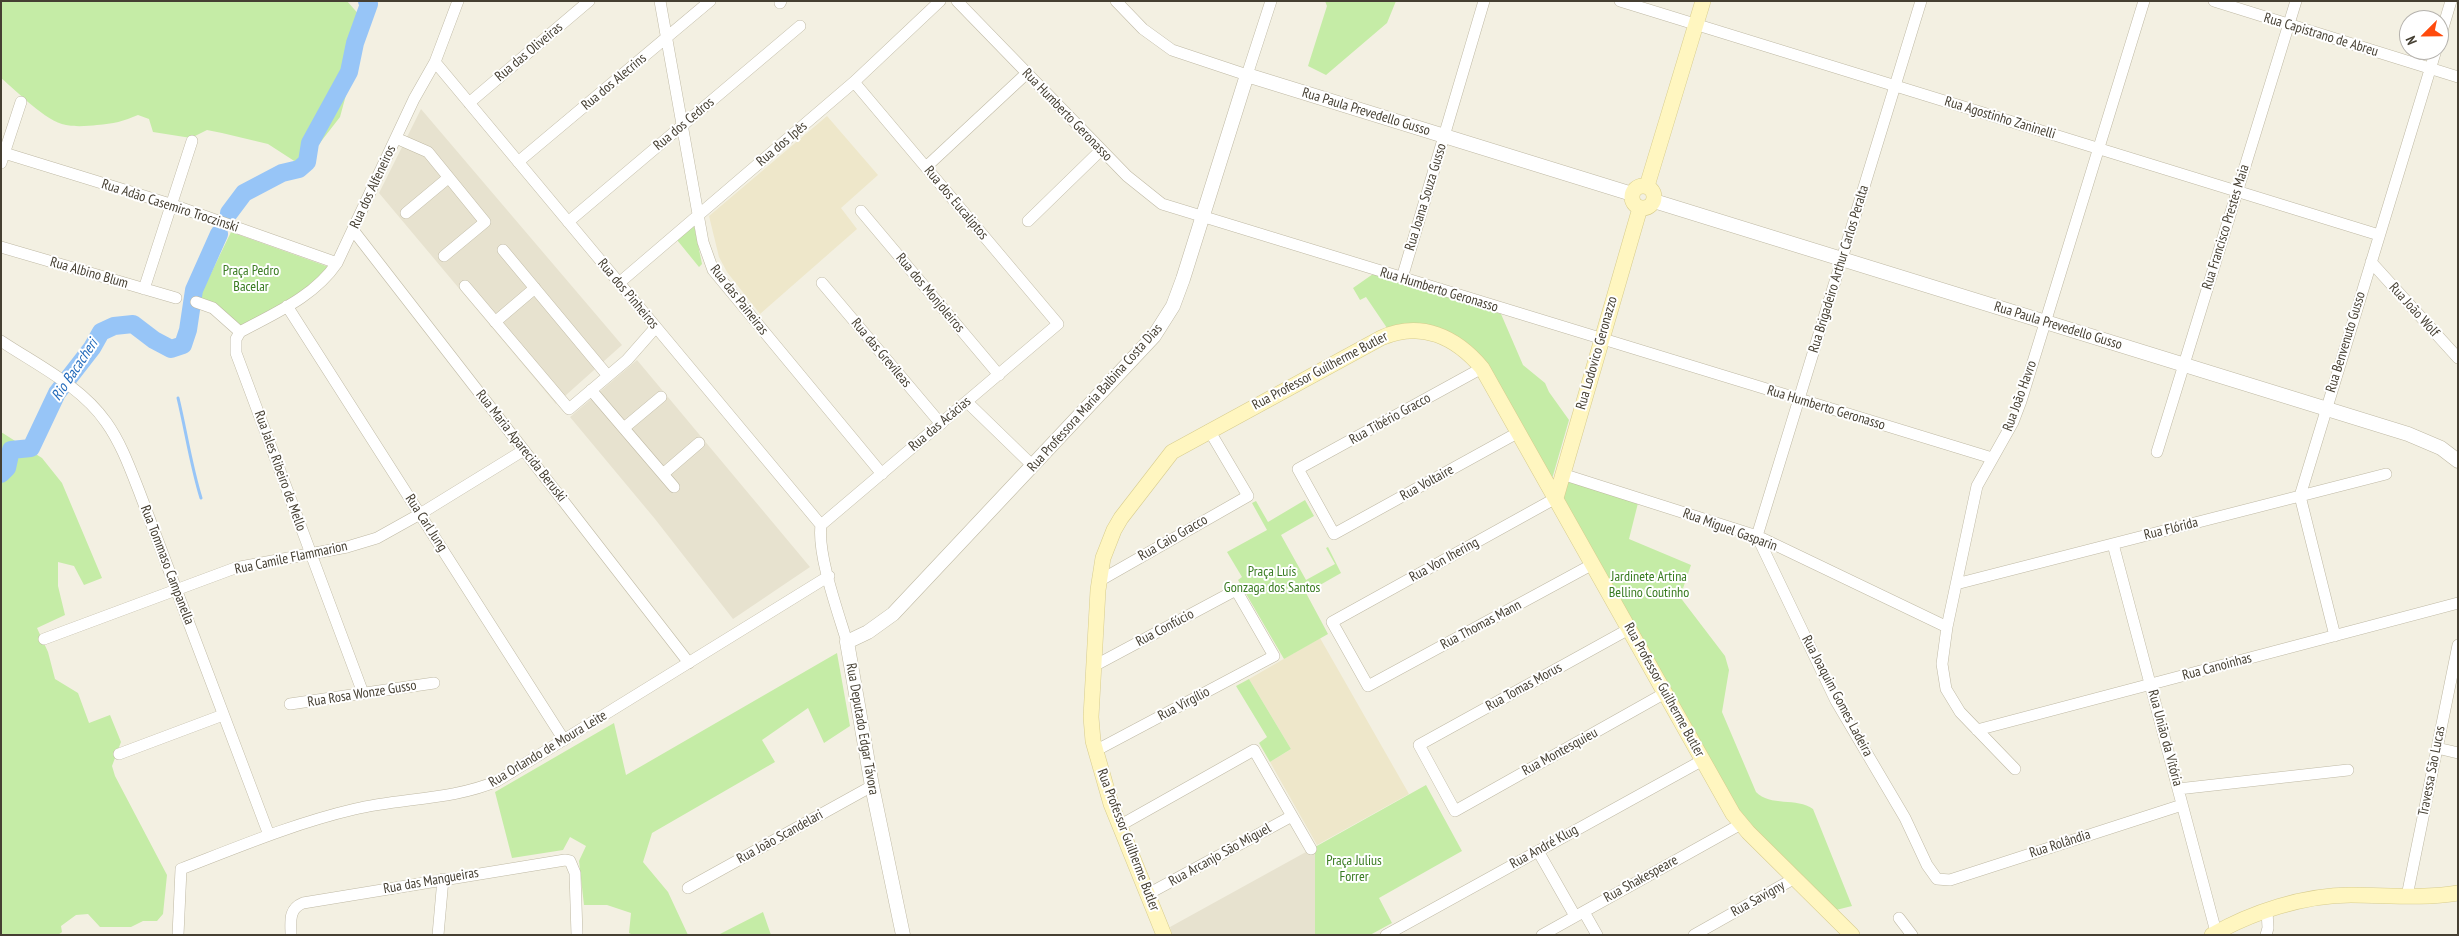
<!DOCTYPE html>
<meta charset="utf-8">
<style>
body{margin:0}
#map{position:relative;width:2459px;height:936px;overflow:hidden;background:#f3f0e2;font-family:"PT Sans Narrow",sans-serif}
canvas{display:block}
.frame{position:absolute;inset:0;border:2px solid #453f32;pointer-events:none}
.north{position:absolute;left:2399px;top:10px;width:50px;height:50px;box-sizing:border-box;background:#fff;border:1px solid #b5b2ad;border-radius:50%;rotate:247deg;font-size:14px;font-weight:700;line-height:20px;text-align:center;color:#453f32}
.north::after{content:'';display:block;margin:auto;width:18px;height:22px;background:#ff4b0d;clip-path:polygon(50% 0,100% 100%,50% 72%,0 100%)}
</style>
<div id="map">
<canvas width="2459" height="936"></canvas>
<div class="frame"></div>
<div class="north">N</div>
</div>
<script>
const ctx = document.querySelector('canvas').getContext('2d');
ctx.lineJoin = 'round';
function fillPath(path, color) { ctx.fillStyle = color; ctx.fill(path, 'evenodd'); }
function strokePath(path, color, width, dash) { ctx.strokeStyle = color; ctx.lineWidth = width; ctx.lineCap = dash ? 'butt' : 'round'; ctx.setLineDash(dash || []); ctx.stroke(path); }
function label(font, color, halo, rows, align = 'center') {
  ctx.font = font + ' "PT Sans Narrow",sans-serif'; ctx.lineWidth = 4; ctx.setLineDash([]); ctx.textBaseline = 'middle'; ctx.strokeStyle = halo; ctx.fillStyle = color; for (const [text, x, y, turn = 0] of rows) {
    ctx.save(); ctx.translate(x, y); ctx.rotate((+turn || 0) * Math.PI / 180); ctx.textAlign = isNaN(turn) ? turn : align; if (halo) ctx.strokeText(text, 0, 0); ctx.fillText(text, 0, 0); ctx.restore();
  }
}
fillPath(new Path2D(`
 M421,109L622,345L556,404L379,193Z
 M637,360L810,567L733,619L655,519L570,417Z
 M1315,847V935H1172L1170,927Z`), '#e7e2cf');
fillPath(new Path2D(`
 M827,116L878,175L841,208L857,229L760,314L727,272L719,257L709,216Z
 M1320,638L1409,794L1317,845L1270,762L1291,749L1249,679Z`), '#eee7ca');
fillPath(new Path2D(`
 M1,1H347L361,17L358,51L340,117L302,166L268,144L222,133L207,130L191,138L153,132L149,119L138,115C124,121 113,124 97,125C88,126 76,127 66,125C45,121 18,92 1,78Z
 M1325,1H1396L1387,23L1326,75L1308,66L1327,6Z
 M694,225L702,264L699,267L677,240Z
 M231,232L329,267L302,293L239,329L199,298Z
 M1373,274L1501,314L1523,365L1545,383L1549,392L1569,420L1552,479L1460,338C1439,325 1410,321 1387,328L1366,297L1360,300L1353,288Z
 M1,432L42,458L62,483L102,578L84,585L74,566L58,562V586L65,615L37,628L48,652L55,679L78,693L89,723L110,715L121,742L112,766L115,776L167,875L163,914L157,921H143L131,927H100L88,914L76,915L61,926L62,932L58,935H1Z
 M1566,480L1638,503L1629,539L1691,565L1680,597L1725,656L1729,670L1722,712L1756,792C1770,807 1797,797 1813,809L1852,906L1836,910L1743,817L1561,498Z
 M1305,500L1314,516L1281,535L1306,580L1335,564L1326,548L1328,547L1341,573L1306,593L1328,634L1284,659L1238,580L1242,577L1227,552L1267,530L1252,503L1256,501L1268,522Z
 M837,653L850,726L824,743L808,708L762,740L775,762L652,833L643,862L668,892L688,935H633L629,933L631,913L607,905H584L579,861L586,846L570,837L563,850L512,858L495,792L614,723L626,775Z
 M1249,679L1291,749L1270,762L1259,743L1267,737L1236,686Z
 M1426,785L1462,851L1379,898L1392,923L1370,935H1315V847Z
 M763,912L771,935H718Z`), '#c5eca6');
strokePath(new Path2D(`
 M171,349L172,354
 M178,398C186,431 191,466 201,498`), '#97c5f7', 3);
strokePath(new Path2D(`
 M229,213L244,193L282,173L299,169L307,162L310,143L349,72L355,43L369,4L367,1
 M1,474L7,468L11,450L31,448L57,393L92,348L101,332L114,326L133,324L154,340L171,349L183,345L188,330L194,290L219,234`), '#97c5f7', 18);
const minor = new Path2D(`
 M660,1L703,242L713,270L882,474
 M957,1L1127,176L1162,204L1992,458
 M1116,1L1143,29L1172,50L1247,75L1271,1
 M1620,1L2379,235
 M1921,1L1757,536L1836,701L1905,818L1927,865L1937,879L1950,880L2182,805
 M2214,1L2458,77
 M780,3L781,1
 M2439,41L2451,1
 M435,62L821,525
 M469,103L589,1
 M396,138L428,152L485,222L444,256
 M1,152L170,204L337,263
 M518,162L710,1
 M1,163L21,102
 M926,167L1027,73
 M861,211L999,375
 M406,213L448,178
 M1028,221L1101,150
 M568,222L800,26
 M353,230L689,663
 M1,247L176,298
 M503,250L608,376
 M2371,262L2458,358
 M1402,278L1484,1
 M619,283L854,82L940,1
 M822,283L941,424
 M465,286L569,409L627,360L656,327
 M144,289L192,141
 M196,302L213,308L240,332
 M287,306L564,740
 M495,322L535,288
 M240,332C275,313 314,297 337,263L414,99L435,62L458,1
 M240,332L236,339V353L363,693
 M1,341C37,365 81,386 106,422C121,443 130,468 139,491L269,835
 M1482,368L1298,469L1334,534L1519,432
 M591,390L674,487
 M967,402L1033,466
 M624,428L661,397
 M2157,452L2296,1
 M663,474L699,443
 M1562,474L1757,536L1947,627
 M1556,498L1332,622L1368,686L1593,564
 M821,525L1058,324L854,82
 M821,525C817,554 838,612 847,642
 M2113,544L2216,932
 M1099,581L1248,496L1209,430
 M1956,584L2386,474
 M1629,629L1419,745L1455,811L1665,693
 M2335,636L2300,496L2436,50
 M44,639L235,568L347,547L377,538L420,514L524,450
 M1094,666L1236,590L1274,656L1095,751
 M290,704L434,683
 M1977,730L2458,603
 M2437,748L2458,753
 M119,754L223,715
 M2015,769L1960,712L1946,689L1942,664L1947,627L1977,486L2013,422L2021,401L2144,1
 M2178,789L2348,770
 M1119,826L1254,750L1311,849
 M1538,851L1575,916
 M688,888L872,786
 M1148,894L1292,816
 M2407,896L2458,645
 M1584,912L1597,935
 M1899,918L1912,935
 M178,935L181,869C238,847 295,823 355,809C401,798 453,800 497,781L829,576
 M291,935C291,922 288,909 303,903L565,860L570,861L575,873L577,935
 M438,935L443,879
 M1386,935L1703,760
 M1542,935L1741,824
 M1694,935L1795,878
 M2266,935L2268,928L2267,911`);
const tertiary = new Path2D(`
 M1654,201L2408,434L2441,448L2458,461
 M903,935L872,786L847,642L868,632L893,614L1154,336L1173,306L1183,279L1247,75L1632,194`);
const secondary = new Path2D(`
 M1632 197a11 11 0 1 1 22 0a11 11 0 1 1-22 0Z
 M1647,186L1703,1
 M1556,498L1640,208
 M1164,935L1111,804L1093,741L1091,717L1098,590L1103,558L1114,530L1121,518L1172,452L1381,338C1421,320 1456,337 1482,368L1733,814L1748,832L1852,935
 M2212,935C2252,912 2304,895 2351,895C2387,895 2422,899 2458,893`);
strokePath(minor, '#bfb9a4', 12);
strokePath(tertiary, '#bfb9a4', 15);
strokePath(secondary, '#d7cc8d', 16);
strokePath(minor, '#fff', 11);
strokePath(tertiary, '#fff', 14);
strokePath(secondary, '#fff6c0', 15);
label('14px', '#453f32', '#fff', [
 ["Rua Capistrano de Abreu",2321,35,17],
 ["Rua das Oliveiras",529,52,-40],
 ["Rua dos Alecrins",614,82,-40],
 ["Rua Paula Prevedello Gusso",1366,112,17],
 ["Rua Humberto Geronasso",1067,115,46],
 ["Rua Agostinho Zaninelli",2000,118,17],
 ["Rua dos Cedros",684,124,-40],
 ["Rua dos Ipês",782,144,-40],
 ["Rua dos Alfeneiros",373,187,-65],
 ["Rua Joana Souza Gusso",1426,197,-73],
 ["Rua dos Eucaliptos",956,203,50],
 ["Rua Adão Casemiro Troczinski",170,206,18],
 ["Rua Francisco Prestes Maia",2226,227,-73],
 ["Rua Brigadeiro Arthur Carlos Peralta",1839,269,-73],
 ["Rua Albino Blum",89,273,16],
 ["Rua Humberto Geronasso",1439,290,17],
 ["Rua dos Monjoleiros",930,293,50],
 ["Rua dos Pinheiros",628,294,50],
 ["Rua das Paineiras",739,300,52],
 ["Rua João Wolf",2414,310,48],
 ["Rua Paula Prevedello Gusso",2058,326,17],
 ["Rua Benvenuto Gusso",2346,342,-73],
 ["Rua das Grevíleas",881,353,50],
 ["Rua Lodovico Geronazzo",1597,353,-74],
 ["Rua Professor Guilherme Butler",1320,371,-28],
 ["Rua João Havro",2020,396,-70],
 ["Rua Professora Maria Balbina Costa Dias",1095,398,-48],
 ["Rua Humberto Geronasso",1826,408,17],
 ["Rua Tibério Gracco",1390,419,-29],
 ["Rua das Acácias",940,424,-40],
 ["Rua Maria Aparecida Beruski",521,446,52],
 ["Rua Jales Ribeiro de Mello",280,471,70],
 ["Rua Voltaire",1427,483,-29],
 ["Rua Carl Jung",426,523,57],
 ["Rua Flórida",2171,529,-14],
 ["Rua Miguel Gasparin",1730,530,20],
 ["Rua Caio Gracco",1173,538,-30],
 ["Rua Camile Flammarion",291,558,-12],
 ["Rua Von Ihering",1444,560,-29],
 ["Rua Tommaso Campanella",167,565,69],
 ["Rua Thomas Mann",1481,625,-28],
 ["Rua Confúcio",1165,628,-28],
 ["Rua Canoinhas",2217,667,-15],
 ["Rua Tomas Morus",1524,687,-29],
 ["Rua Professor Guilherme Butler",1664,690,61],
 ["Rua Rosa Wonze Gusso",362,694,-9],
 ["Rua Joaquim Gomes Ladeira",1837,696,62],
 ["Rua Virgílio",1184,704,-28],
 ["Rua Deputado Edgar Távora",862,729,80],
 ["Rua União da Vitória",2165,738,75],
 ["Rua Orlando de Moura Leite",548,749,-31],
 ["Rua Montesquieu",1560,752,-29],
 ["Travessa São Lucas",2432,771,-79],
 ["Rua João Scandelari",780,837,-29],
 ["Rua Professor Guilherme Butler",1128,840,69],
 ["Rua Rolândia",2060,844,-18],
 ["Rua André Klug",1544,847,-29],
 ["Rua Arcanjo São Miguel",1220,855,-29],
 ["Rua Shakespeare",1641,879,-29],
 ["Rua das Mangueiras",431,881,-10],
 ["Rua Savigny",1758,899,-29]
]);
label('14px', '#397b21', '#fff', [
 ["Praça Pedro",251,271],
 ["Bacelar",251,287],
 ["Praça Luís",1272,572],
 ["Gonzaga dos Santos",1272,588],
 ["Jardinete Artina",1649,577],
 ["Bellino Coutinho",1649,593],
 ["Praça Julius",1354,861],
 ["Forrer",1354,877]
]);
label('italic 15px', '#226aba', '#fff', [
 ["Rio Bacacheri",75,370,-56]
]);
</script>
